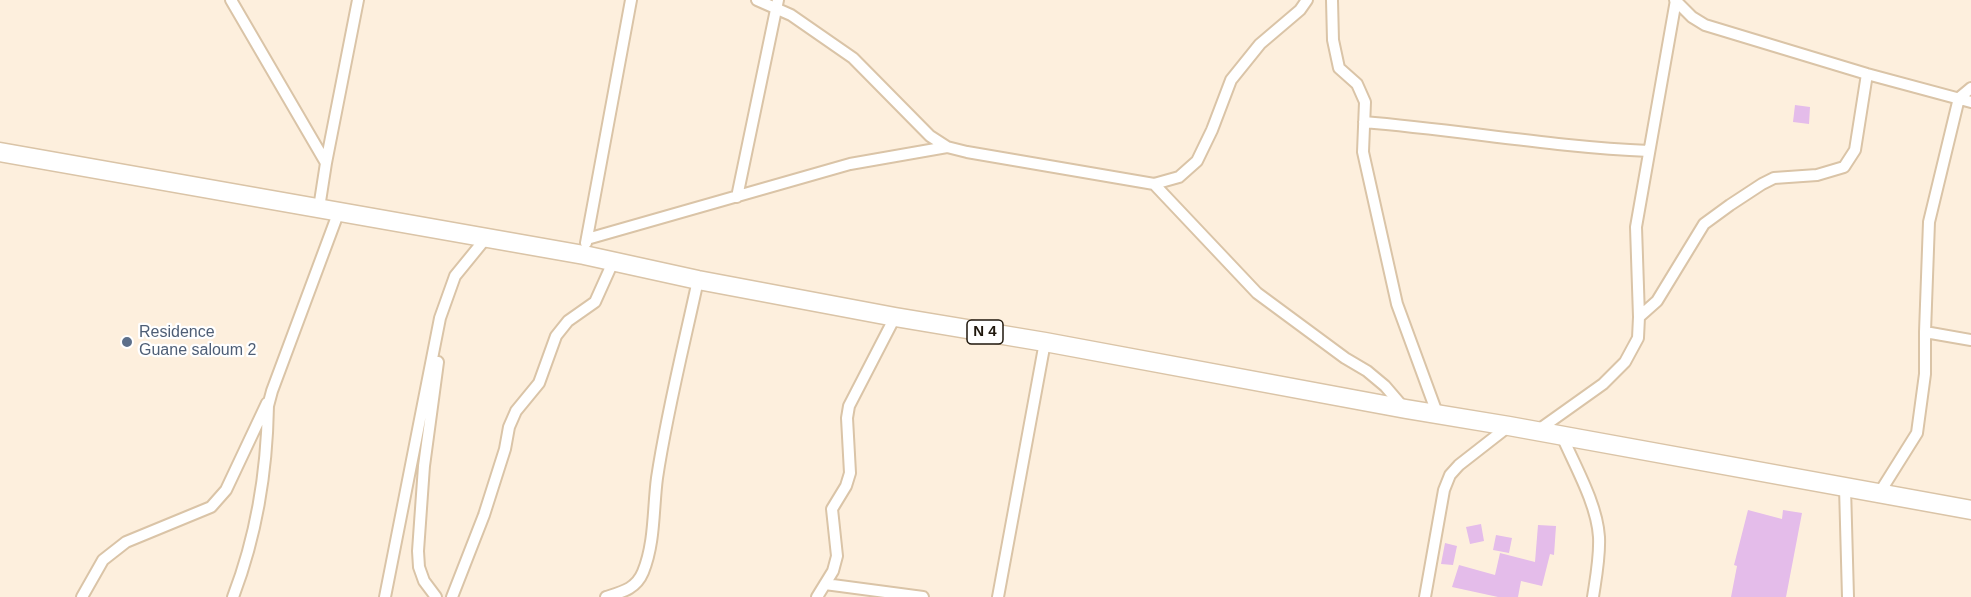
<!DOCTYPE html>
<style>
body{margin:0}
canvas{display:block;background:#fdefdd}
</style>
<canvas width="1971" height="597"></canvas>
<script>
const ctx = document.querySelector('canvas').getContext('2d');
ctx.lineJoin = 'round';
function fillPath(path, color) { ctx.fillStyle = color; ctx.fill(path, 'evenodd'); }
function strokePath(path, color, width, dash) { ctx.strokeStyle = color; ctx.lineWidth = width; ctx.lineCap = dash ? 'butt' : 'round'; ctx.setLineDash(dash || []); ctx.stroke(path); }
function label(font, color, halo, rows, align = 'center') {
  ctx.font = font + ' Arial,sans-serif'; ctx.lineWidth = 4.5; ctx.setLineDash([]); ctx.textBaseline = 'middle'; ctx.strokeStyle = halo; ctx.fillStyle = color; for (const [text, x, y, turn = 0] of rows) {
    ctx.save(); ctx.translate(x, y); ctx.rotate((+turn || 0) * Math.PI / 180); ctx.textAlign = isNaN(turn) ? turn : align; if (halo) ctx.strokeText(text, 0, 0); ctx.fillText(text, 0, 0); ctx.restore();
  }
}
fillPath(new Path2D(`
 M1795,105L1810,107L1809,124L1793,122Z
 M1748,510L1782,519L1783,510L1802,513L1786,597H1731L1737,566L1734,565Z
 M1481,524L1484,541L1470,544L1466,527Z
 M1538,525L1556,526L1554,555L1550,554L1542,586L1521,581L1518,597H1498L1452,587L1459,565L1495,575L1500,553L1535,562Z
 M1496,535L1512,538L1509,553L1493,550Z
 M1445,543L1457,546L1453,565L1441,564Z`), '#e4bcea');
const minor = new Path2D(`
 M231,0L326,163
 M757,0L791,15L853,58L930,136L947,147L967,152L1154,184L1179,177L1197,161L1212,130L1231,80L1260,44L1300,10L1307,0
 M1332,0L1333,40L1339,68L1357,84L1365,102L1363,152L1397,304L1437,413
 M1675,0L1692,17L1705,25L1867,74L1971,102
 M1364,122C1460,130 1554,147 1649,151
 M1154,184L1257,293L1345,358L1367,371L1385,386L1403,407
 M737,197L778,0
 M319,208L326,163L358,0
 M587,239L850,164L947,147
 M586,243L631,0
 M1639,317L1657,301L1704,224L1730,205L1762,184L1774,178L1817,175L1844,167L1855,150L1867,74
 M1925,332L1971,340
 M1537,431L1603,384L1625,362L1638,338L1639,317L1636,227L1676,0
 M1562,436C1575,466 1597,504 1599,537C1600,557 1596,577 1593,597
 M1845,487L1848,597
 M1880,492L1917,433L1925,374V332L1929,222L1959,98L1971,88
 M825,584L923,597
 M82,597L103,560L126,542L211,507L226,490L267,403
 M233,597C256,537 267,470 268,406L272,391L339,211
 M385,597L440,318L455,276L486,238
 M436,597L424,581L419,567L418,551L424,466L438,362
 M452,597L484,515L505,449L509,427L516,411L539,383L556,336L568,321L595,302L613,262
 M606,597C622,592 636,589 643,572C655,543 653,508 657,478C667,411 684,345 698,280
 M817,597L833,571L837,556L832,509L846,486L850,473L847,418L849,406L895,317
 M998,597L1045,342
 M1425,597L1444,490L1450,475L1459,465L1509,426`);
const primary = new Path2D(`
 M0,152L584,255L698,280L895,317L1045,342L1406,409L1509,426L1971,510`);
strokePath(minor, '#dac4a7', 14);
strokePath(primary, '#dac4a7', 21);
strokePath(minor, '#fff', 10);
strokePath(primary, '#fff', 18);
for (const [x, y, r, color] of [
 [127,342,6,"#5c6f8a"]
]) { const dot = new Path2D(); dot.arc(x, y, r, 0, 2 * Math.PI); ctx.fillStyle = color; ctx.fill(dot); strokePath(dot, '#fff', 2); }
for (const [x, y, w] of [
 [985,332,36]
]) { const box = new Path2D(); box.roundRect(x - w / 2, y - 12, w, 24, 4.5); ctx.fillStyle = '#fff'; ctx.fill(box); strokePath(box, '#1f170c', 1.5); }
label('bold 15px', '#1f170c', null, [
 ["N 4",985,332]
]);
label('16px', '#4e5e75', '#fff', [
 ["Residence",139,333],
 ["Guane saloum 2",139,351]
], 'left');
</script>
